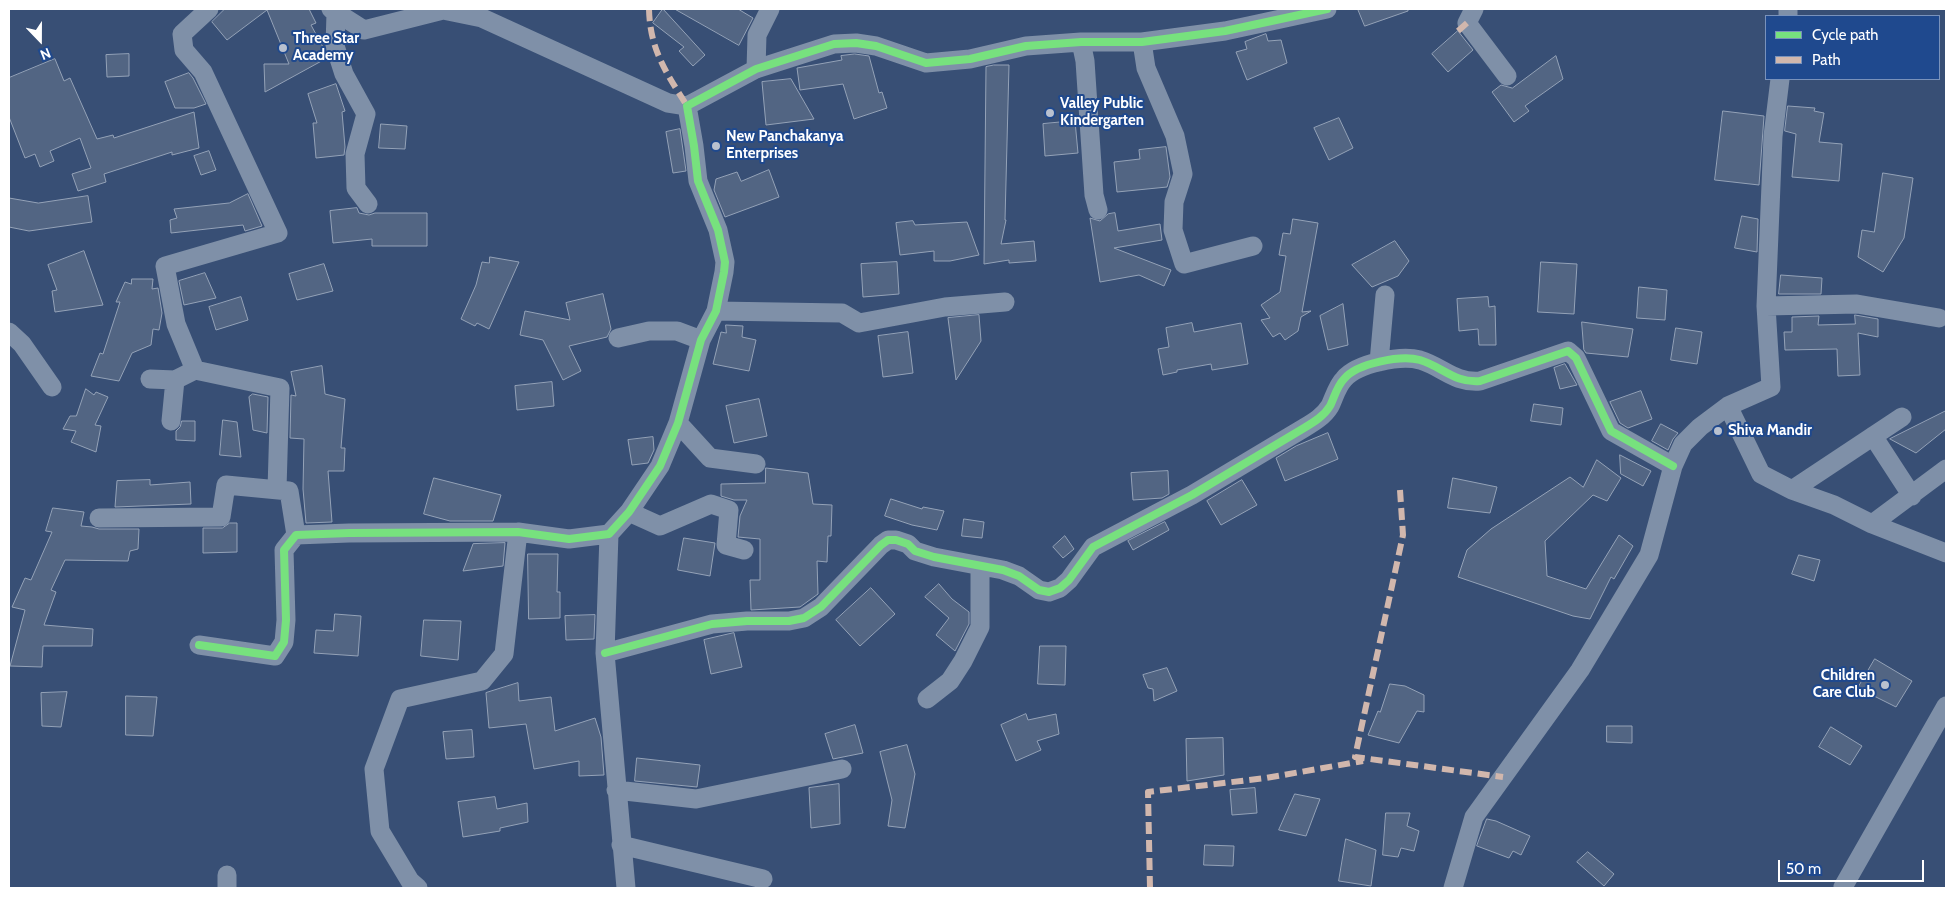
<!DOCTYPE html>
<style>
body{margin:0}
#map{position:relative;width:1955px;height:897px;overflow:hidden;background:#384f75;font-family:Cabin,sans-serif}
canvas{display:block}
.frame{position:absolute;inset:0;border:10px solid #fff;pointer-events:none}
.legend{position:absolute;left:1765px;top:15px;width:175px;height:65px;box-sizing:border-box;background:#1f498e;border:1px solid #7992bb;margin:0;padding:6px 9px;list-style:none;font-size:15px;color:#fff}
.legend li{display:flex;align-items:center;gap:10px;height:25px}
.legend b{width:25px;border:1px solid #7992bb}
.north{position:absolute;left:15px;top:15px;width:50px;height:50px;-webkit-text-stroke:4px #1f498e;paint-order:stroke;rotate:158deg;font-size:14px;font-weight:700;line-height:20px;text-align:center;color:#fff}
.north::after{content:'';display:block;margin:auto;width:18px;height:22px;background:#fff;clip-path:polygon(50% 0,100% 100%,50% 72%,0 100%)}
.scale{position:absolute;left:1778px;top:860px;width:146px;height:22px;box-sizing:border-box;border:2px solid #fff;border-top:0;padding-left:6px;font-size:15px;line-height:18px;white-space:nowrap;color:#fff;-webkit-text-stroke:4px #1f498e;paint-order:stroke}
</style>
<div id="map">
<canvas width="1955" height="897"></canvas>
<div class="frame"></div>
<ul class="legend">
<li><b style="height:6px;background:#77e17e"></b>Cycle path</li>
<li><b style="height:6px;background:#d1b7ad"></b>Path</li>
</ul>
<div class="north">N</div>
<div class="scale">50 m</div>
</div>
<script>
const ctx = document.querySelector('canvas').getContext('2d');
ctx.lineJoin = 'round';
function fillPath(path, color) { ctx.fillStyle = color; ctx.fill(path, 'evenodd'); }
function strokePath(path, color, width, dash) { ctx.strokeStyle = color; ctx.lineWidth = width; ctx.lineCap = dash ? 'butt' : 'round'; ctx.setLineDash(dash || []); ctx.stroke(path); }
function label(font, color, halo, rows, align = 'center') {
  ctx.font = font + ' Cabin,sans-serif'; ctx.lineWidth = 4; ctx.setLineDash([]); ctx.textBaseline = 'middle'; ctx.strokeStyle = halo; ctx.fillStyle = color; for (const [text, x, y, turn = 0] of rows) {
    ctx.save(); ctx.translate(x, y); ctx.rotate((+turn || 0) * Math.PI / 180); ctx.textAlign = isNaN(turn) ? turn : align; if (halo) ctx.strokeText(text, 0, 0); ctx.fillText(text, 0, 0); ctx.restore();
  }
}
const building = new Path2D(`
 M225,9H309L316,23L311,25L324,49L327,58L265,92L264,64H289L267,10L227,40L212,22Z
 M663,9L705,55L693,66L679,51L684,47L653,23Z
 M675,9H738L753,18L739,45Z
 M1358,9H1408V11L1365,26Z
 M1458,31L1473,50L1448,72L1432,54Z
 M1266,34L1268,41L1281,40L1287,63L1247,80L1236,52L1247,49L1245,42Z
 M129,54V76L107,77L106,55Z
 M855,54L869,56L879,93L882,92L887,108L854,119L843,84L800,90L797,68L842,60L841,56Z
 M1556,56L1563,79L1525,106L1529,111L1514,122L1492,92L1501,85L1512,88Z
 M55,59L64,81L70,78L97,139L113,135L114,138L194,112L199,148L172,155V152L104,174L106,182L78,191L72,174L91,168L80,138L50,151L54,161L40,167L35,154L25,158L9,117V78Z
 M994,65H1009L1005,220H1006L1001,244L1034,241L1036,261L1009,263V260L984,264L986,67Z
 M189,73L193,78L206,104L194,108H175L165,82Z
 M791,79L814,119L766,125L762,82Z
 M336,84L345,111L342,112L345,147L344,155L316,158L313,123H317L308,94Z
 M1788,106L1815,108L1814,111L1824,113L1819,142L1842,144L1839,181L1792,177L1796,134L1785,131Z
 M1723,111L1764,116L1759,185L1715,180Z
 M1339,118L1353,148L1329,160L1314,128Z
 M1075,121L1078,153L1045,156L1043,124Z
 M381,124L407,126L405,149L379,148Z
 M680,129L686,171L673,173L666,132Z
 M1166,147L1170,177L1167,187L1117,192L1114,162L1140,159L1139,150Z
 M209,151L216,170L201,175L194,156Z
 M769,170L779,197L725,217L714,190L716,179L737,172L741,181Z
 M1883,173L1913,178L1904,238L1883,272L1858,257L1862,230L1874,232Z
 M248,194L262,226L245,231L243,225L171,233L170,220L177,218L174,209L229,203Z
 M88,196L92,222L29,231L9,227V198L38,203Z
 M357,208L359,213L369,215L375,213H427V246H372V239L333,243L330,211Z
 M1115,213L1118,231L1160,224L1162,240L1114,248L1171,270L1164,286L1139,275L1100,282L1090,218L1100,221L1108,214Z
 M1742,216L1758,219L1757,252L1735,248Z
 M1293,219L1318,223L1302,312L1311,311L1301,317L1298,331L1285,340L1280,333L1273,337L1261,320L1270,318L1261,305L1280,292L1286,256L1279,255L1283,233L1290,234Z
 M913,221L915,225L967,222L979,255L950,261H934V251L900,255L896,223Z
 M1395,241L1409,261L1398,276L1372,287L1352,265Z
 M84,251L103,305L55,312L52,291L57,290L48,265Z
 M490,257L519,262L489,329L477,323L475,326L461,319L476,285L482,262L489,263Z
 M897,262L899,294L863,297L861,264Z
 M1541,262L1577,264L1574,314L1538,312Z
 M324,264L333,291L297,300L289,274Z
 M205,273L216,298L184,305L179,281Z
 M1781,275L1822,278L1821,294H1779Z
 M132,279H153L152,289L158,288L162,313L159,330L153,329L151,345L132,353L119,381L91,376L100,353L103,354L120,302H116L125,282L131,284Z
 M1639,287L1667,290L1665,320L1637,318Z
 M603,294L611,329L607,337L569,346L581,371L563,380L543,340L520,335L525,311L570,320L566,303Z
 M241,297L248,320L216,330L209,307Z
 M1488,297L1489,307L1495,306L1496,345H1479L1478,329L1459,331L1457,299Z
 M1343,304L1348,345L1328,350L1320,316Z
 M979,315L981,341L956,380L948,318Z
 M1855,315L1878,319V337L1858,333L1860,375L1838,376L1837,349L1785,350L1784,332H1792V317L1819,316L1818,325L1855,324Z
 M1582,322L1633,329L1628,357L1586,353L1584,350Z
 M1192,323L1194,332L1241,323L1248,364L1212,370L1211,364L1177,370V372L1163,375L1158,349L1169,347L1166,328Z
 M726,325L743,326L742,337L756,340L749,371L713,364L721,332L726,333Z
 M1676,328L1702,332L1697,364L1671,360Z
 M908,332L913,373L883,377L878,336Z
 M1565,364L1577,385L1560,389L1554,368Z
 M322,366L325,394L345,399L341,448H345L344,471H328L332,522L306,523L303,489L304,439L290,438L291,395L296,396L291,372Z
 M552,382L554,406L517,410L515,386Z
 M86,389L94,395L96,392L108,397L95,425L101,426L96,452L71,442L76,431L63,429L70,416H76Z
 M1641,391L1652,419L1628,428L1620,423L1610,402Z
 M253,394L268,397L267,433L253,430L249,397Z
 M759,399L767,436L734,443L726,406Z
 M1534,404L1563,408L1561,425L1531,421Z
 M1946,411V429L1916,453L1890,439Z
 M223,420L237,422L241,457L220,455Z
 M182,421H195V441L176,440V431L180,427Z
 M1661,424L1678,433L1673,439L1668,450L1652,441Z
 M1328,433L1338,459L1285,481L1276,458L1296,446Z
 M653,437L654,450L648,463L632,465L628,440Z
 M1620,455L1651,471L1643,486L1621,474Z
 M1597,460L1621,478L1607,501L1593,495L1545,541L1547,576L1586,589L1619,535L1633,546L1614,579L1611,577L1590,619L1573,616L1458,577L1467,550L1491,529L1570,477L1583,487Z
 M766,468L808,473L813,504L832,505L831,536H828L827,562L817,561L818,594L800,607L751,610L750,580H760V539L738,537L740,516L747,500H734L721,496V484L765,483Z
 M1168,471L1169,494L1162,498L1133,500L1131,473Z
 M434,478L501,495L493,521H450L424,514Z
 M1453,478L1497,487L1490,513L1448,508Z
 M150,480V485L190,482L191,504L115,507L117,481Z
 M1242,480L1257,505L1221,525L1207,501Z
 M891,499L922,509L923,507L944,511L937,530L912,525L885,516Z
 M53,508L84,512L81,526L92,527L99,529H139L138,549L130,551L128,561L65,560L51,590L56,592L44,625L93,629L92,646H43L42,667L10,666L25,610L12,607L25,578L31,580L52,532L46,531Z
 M964,519L984,522L982,538L962,536Z
 M1165,522L1169,530L1133,550L1128,541Z
 M230,523H237V552L203,553V528H222Z
 M1065,536L1074,549L1063,558L1053,547Z
 M684,538L715,543L710,576L678,570Z
 M505,543L503,566L463,571L473,544Z
 M528,554H558L557,592H560V618L529,619Z
 M1799,555L1820,560L1814,581L1792,574Z
 M939,584L952,599L969,612V624L955,651L936,635L949,618L925,597Z
 M871,588L895,614L860,646L836,620Z
 M335,614L361,616L358,656L314,653L316,630L333,631Z
 M595,615L594,639L566,640L565,616Z
 M424,620L461,621L458,660L421,656Z
 M734,633L742,667L711,674L704,640Z
 M1040,646H1066L1065,685L1038,684Z
 M1875,659L1912,681L1896,707L1858,688Z
 M1167,668L1177,691L1154,701L1153,689L1148,688L1143,675Z
 M518,683L519,701L551,697L555,731L595,718L601,737L604,775L579,776V761L534,769L526,724L489,728L486,693Z
 M1390,684L1405,686L1424,695V712L1417,711L1399,743L1368,735L1378,711L1380,712Z
 M67,692L61,727L42,726L41,693Z
 M126,696L157,697L153,736L126,735Z
 M1026,714L1028,720L1056,714L1059,734L1037,741L1041,750L1016,761L1001,725Z
 M855,725L863,753L833,759L825,734Z
 M1607,726H1632V743L1607,742Z
 M1831,727L1862,746L1850,765L1819,747Z
 M472,730L474,757L446,759L443,732Z
 M1223,738L1224,775L1187,781L1186,739Z
 M907,745L915,774L905,828L888,826L892,800L880,752Z
 M637,758L700,765L697,787L635,781Z
 M839,784L840,824L811,828L809,788Z
 M1255,788L1257,813L1232,815L1230,790Z
 M1295,794L1320,799L1306,836L1279,830Z
 M495,797L497,809L527,803L528,822L500,828V831L463,837L458,802Z
 M1386,813H1410L1407,826L1419,831L1414,851L1401,848L1398,857L1383,855Z
 M1487,819L1496,821L1530,836L1521,855L1513,851L1509,858L1477,846Z
 M1346,839L1376,850L1371,886L1339,881Z
 M1205,845L1234,846L1233,866L1204,865Z
 M1588,852L1614,874L1604,886L1577,862Z`);
fillPath(building, '#526583');
strokePath(building, '#94a2b7', 1);
strokePath(new Path2D(`
 M209,9L182,34L184,50L203,72L278,233L165,266L176,324L195,370L280,388L277,489
 M331,9L364,30L443,10L482,18L668,103L687,106
 M1474,9L1467,23L1507,76
 M336,13L335,46L344,74L366,114L355,154L356,188L368,204
 M1788,16V9
 M1081,42L1085,61L1094,195L1098,210
 M1142,42L1146,68L1175,136L1183,174L1174,202L1173,230L1184,264L1253,246
 M756,69L757,35L770,9
 M1766,306L1857,304L1939,318
 M716,311L842,313L859,323L945,307L1005,302
 M9,332L22,344L52,387
 M618,338L649,331H677L701,340
 M1379,362L1385,295
 M150,379L175,380
 M1728,406L1761,474L1792,490L1834,505L1872,524L1946,553
 M171,421L175,380L195,370
 M678,423L710,458L756,464
 M1873,436L1912,496
 M1792,490L1902,417
 M629,512L660,526L711,504L729,510L726,545L744,550
 M99,518L221,517L226,485L289,491L296,535
 M1872,524L1946,469
 M609,534L605,653L626,888
 M199,645L275,656L284,642L286,620L284,550L296,535L349,533L518,532L569,539L609,534L629,512L660,466L678,423L701,340L716,311L724,272L725,262L718,230L698,181L694,146L687,106L756,69L834,44L856,43L876,46L926,63L970,59L1026,46L1081,42H1142L1225,31L1327,9
 M605,653L712,624L747,621H789L804,618L821,607L881,545L888,540H896L908,544L915,551L934,557L1003,570L1019,576L1039,590L1049,592L1060,588L1069,580L1093,547L1192,495L1304,428C1314,422 1324,416 1330,406C1334,398 1337,386 1344,379C1357,363 1401,355 1420,360C1443,367 1454,383 1480,381L1568,351L1576,358L1611,431L1673,466
 M927,699L950,681L963,661L980,627V566
 M616,790L696,799L842,769
 M621,845L763,879
 M1843,887L1946,706
 M227,888V875
 M418,888L410,881L380,831L374,769L400,699L482,681L504,654L518,532
 M1453,888L1474,817L1580,670L1649,555L1673,466L1683,444L1700,427L1728,406L1771,387L1766,306L1773,136L1780,79`), '#7f90a8', 19);
strokePath(new Path2D(`
 M649,9C650,50 666,72 687,106
 M1458,31L1467,23
 M1400,490L1403,535L1355,757L1503,777
 M1150,888L1148,792L1266,778L1363,761`), '#d1b7ad', 6, [12, 6]);
strokePath(new Path2D(`
 M199,645L275,656L284,642L286,620L284,550L296,535L349,533L518,532L569,539L609,534L629,512L660,466L678,423L701,340L716,311L724,272L725,262L718,230L698,181L694,146L687,106L756,69L834,44L856,43L876,46L926,63L970,59L1026,46L1081,42H1142L1225,31L1327,9
 M605,653L712,624L747,621H789L804,618L821,607L881,545L888,540H896L908,544L915,551L934,557L1003,570L1019,576L1039,590L1049,592L1060,588L1069,580L1093,547L1192,495L1304,428C1314,422 1324,416 1330,406C1334,398 1337,386 1344,379C1357,363 1401,355 1420,360C1443,367 1454,383 1480,381L1568,351L1576,358L1611,431L1673,466`), '#77e17e', 8);
for (const [x, y, r, color] of [
 [283,48,5,"#b9c1cf"],
 [1050,113,5,"#b9c1cf"],
 [716,146,5,"#b9c1cf"],
 [1718,431,5,"#b9c1cf"],
 [1885,685,5,"#b9c1cf"]
]) { const dot = new Path2D(); dot.arc(x, y, r, 0, 2 * Math.PI); ctx.fillStyle = color; ctx.fill(dot); strokePath(dot, '#1f498e', 2); }
label('bold 15px', '#fff', '#1f498e', [
 ["Three Star",293,39],
 ["Academy",293,56],
 ["Valley Public",1060,104],
 ["Kindergarten",1060,121],
 ["New Panchakanya",726,137],
 ["Enterprises",726,154],
 ["Shiva Mandir",1728,431],
 ["Children",1875,676,"right"],
 ["Care Club",1875,693,"right"]
], 'left');
</script>
